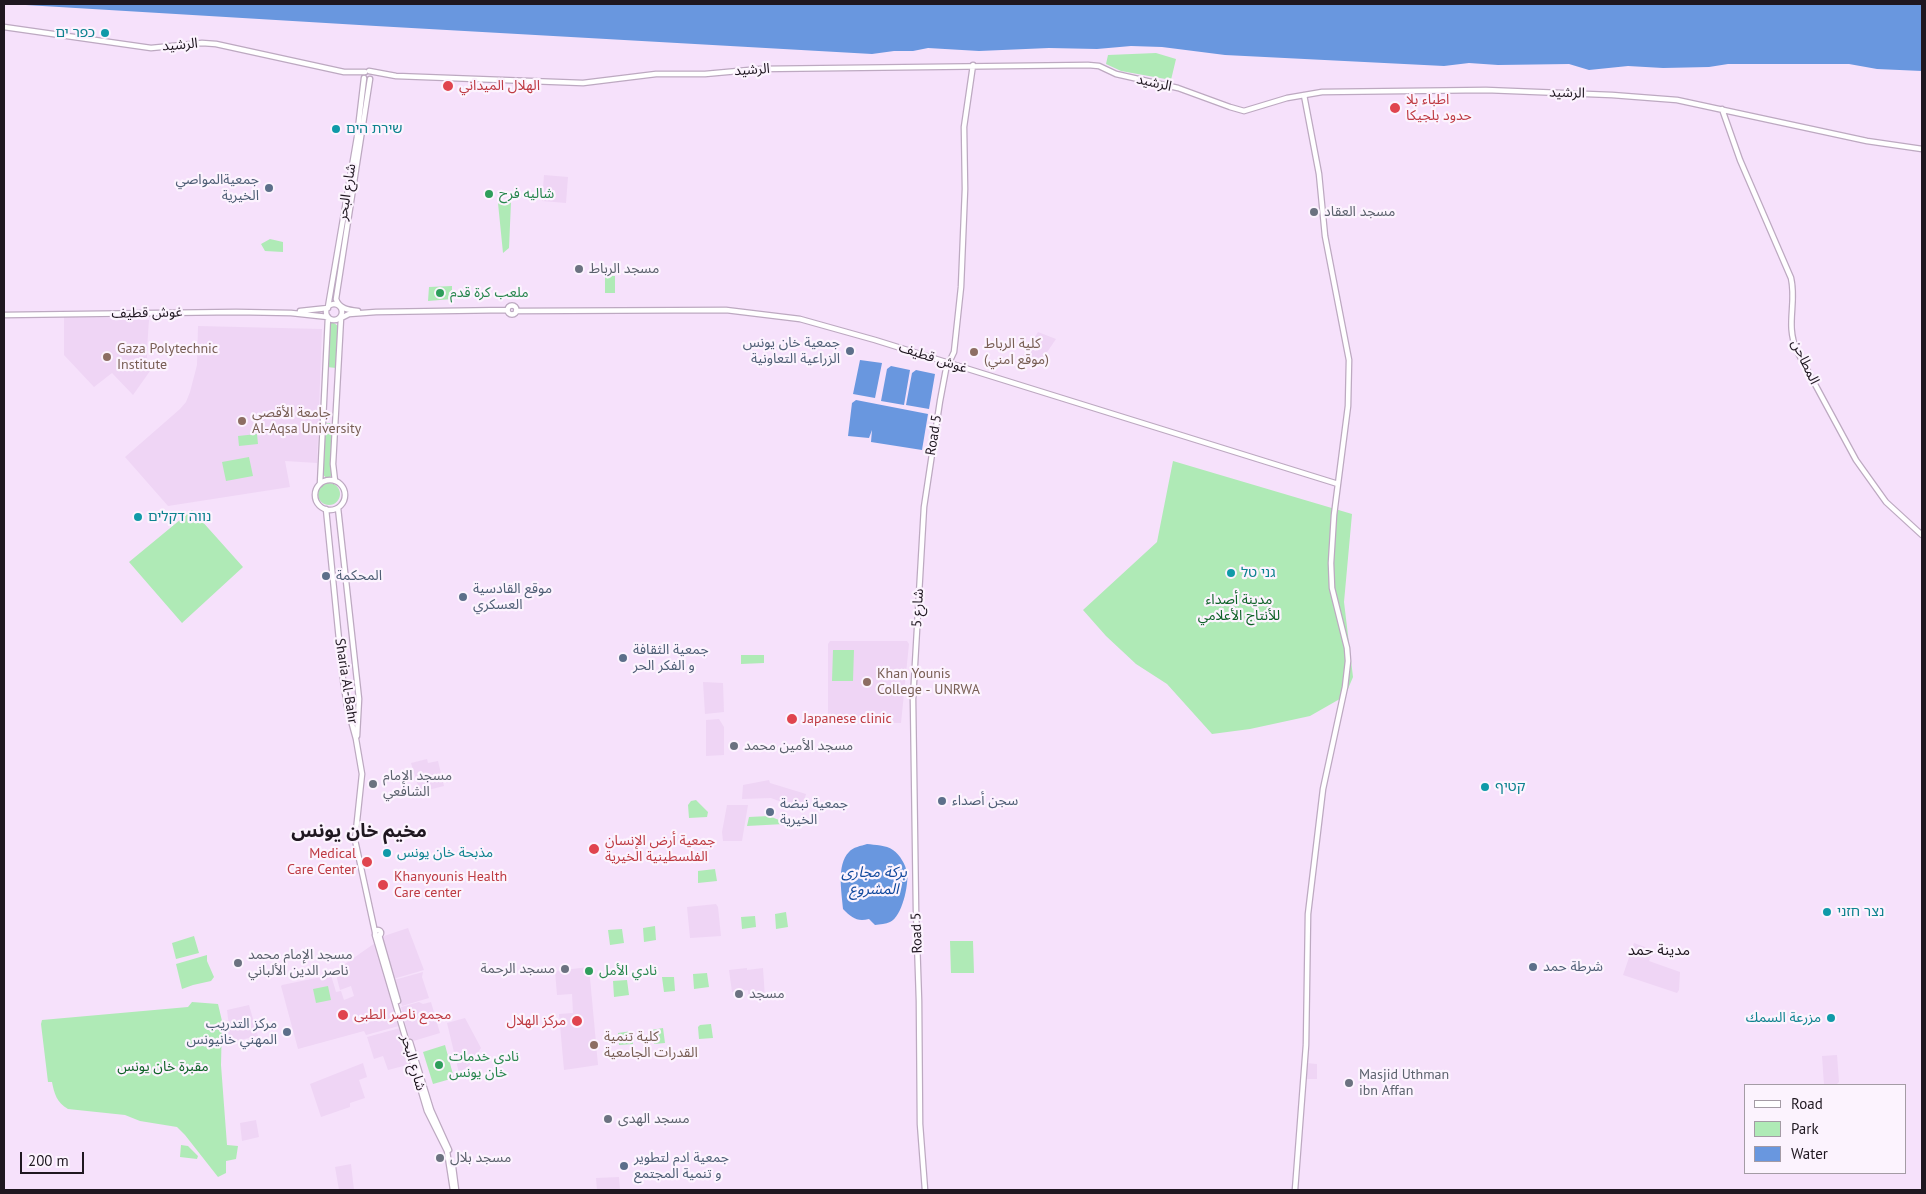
<!DOCTYPE html>
<meta charset="utf-8">
<style>
body{margin:0}
#map{position:relative;width:1926px;height:1194px;overflow:hidden;background:#f6e1fb;font-family:"PT Sans",sans-serif}
canvas{display:block}
.frame{position:absolute;inset:0;border:5px solid #1f1720;pointer-events:none}
.legend{position:absolute;left:1744px;top:1084px;width:162px;height:90px;box-sizing:border-box;background:#fcf3fe;border:1px solid #a49ba5;margin:0;padding:6px 9px;list-style:none;font-size:15px;color:#1f1720}
.legend li{display:flex;align-items:center;gap:10px;height:25px}
.legend b{width:25px;border:1px solid #a49ba5}
.scale{position:absolute;left:20px;top:1152px;width:64px;height:22px;box-sizing:border-box;border:2px solid #1f1720;border-top:0;padding-left:6px;font-size:15px;line-height:18px;white-space:nowrap;color:#1f1720;-webkit-text-stroke:4px #fcf3fe;paint-order:stroke}
</style>
<div id="map">
<canvas width="1926" height="1194"></canvas>
<div class="frame"></div>
<ul class="legend">
<li><b style="height:6px;background:#fff"></b>Road</li>
<li><b style="height:14px;background:#afeab6"></b>Park</li>
<li><b style="height:14px;background:#6997df"></b>Water</li>
</ul>
<div class="scale">200 m</div>
</div>
<script>
const ctx = document.querySelector('canvas').getContext('2d');
ctx.lineJoin = 'round';
function fillPath(path, color) { ctx.fillStyle = color; ctx.fill(path, 'evenodd'); }
function strokePath(path, color, width, dash) { ctx.strokeStyle = color; ctx.lineWidth = width; ctx.lineCap = dash ? 'butt' : 'round'; ctx.setLineDash(dash || []); ctx.stroke(path); }
function label(font, color, halo, rows, align = 'center') {
  ctx.font = font + ' "PT Sans","Noto Sans Arabic","Noto Sans Hebrew",sans-serif'; ctx.lineWidth = 4.5; ctx.setLineDash([]); ctx.textBaseline = 'middle'; ctx.strokeStyle = halo; ctx.fillStyle = color; for (const [text, x, y, turn = 0] of rows) {
    ctx.save(); ctx.translate(x, y); ctx.rotate((+turn || 0) * Math.PI / 180); ctx.textAlign = isNaN(turn) ? turn : align; if (halo) ctx.strokeText(text, 0, 0); ctx.fillText(text, 0, 0); ctx.restore();
  }
}
fillPath(new Path2D(`
 M544,175L568,177L566,203L542,201Z
 M64,317L123,318L124,320H149L147,349V359L150,362V371L133,395L112,373L94,387L64,355Z
 M198,326L322,329L317,463L285,461L290,487L168,506L125,457L180,409L186,402L190,392L197,365Z
 M1038,332L1056,339L1039,364L1022,358Z
 M830,641H907L909,644L901,723L831,722L828,721V644Z
 M703,682L723,683L724,712L705,714Z
 M719,719L724,727V755L706,756V720Z
 M427,759L428,763L438,761L444,786L420,792L411,763Z
 M769,780L770,783L806,794L802,809H800L771,798L742,799L743,785Z
 M727,805H748L742,841H723L722,832Z
 M716,904L718,907L721,936L690,938L687,907Z
 M408,928L424,970L393,979L381,937Z
 M375,943L399,1026L366,1035L364,1031L298,1049L281,986L282,985L331,975L336,992L341,991L344,1000L354,996L351,986L340,990L335,971Z
 M1634,943L1653,950L1649,961L1680,972L1679,990L1677,993L1623,975Z
 M589,967L598,1065L564,1070L559,1014L573,1013L572,994L557,995L555,971Z
 M747,968V970L763,968L765,998L749,1000L748,990L732,992L729,970Z
 M423,972L422,977L429,998L402,1006L394,980Z
 M419,1002L423,1004L431,1002L440,1033L410,1042L401,1007Z
 M249,1005L258,1036L231,1042L227,1027L229,1026L227,1010Z
 M465,1018L481,1048L469,1066L459,1073L447,1023Z
 M400,1028L411,1064L388,1070L383,1056L374,1059L367,1037Z
 M1837,1055L1839,1082L1837,1084L1824,1085L1822,1056Z
 M363,1063L367,1077L359,1080L365,1098L350,1103V1107L321,1117L310,1084Z
 M1306,1063L1317,1064V1079H1305Z
 M256,1120L259,1137L242,1141L240,1123Z
 M351,1164L354,1190H339L335,1167Z
 M619,1177L620,1190H583H597L596,1178Z`), '#efd5f5');
fillPath(new Path2D(`
 M1156,53L1176,59L1171,80L1121,71L1106,64L1108,55Z
 M511,202L509,248L503,253L498,203Z
 M270,239L283,242V252L265,251L261,244Z
 M605,275L615,276V293H605Z
 M452,286V299L428,301L429,287Z
 M330,323H334L338,326L336,368L327,367Z
 M327,423H330L331,426L332,475L329,478H326L322,473L324,426Z
 M257,434L258,444L239,446L238,436Z
 M249,457L253,476L226,481L222,462Z
 M1173,461L1352,514L1344,602L1353,677L1345,696L1310,716L1250,729L1212,734L1167,684L1136,664L1106,636L1083,610L1157,542Z
 M318 494a11 11 0 1 1 22 0a11 11 0 1 1-22 0Z
 M192,510L243,567L182,623L129,562Z
 M833,650H854L853,681H832Z
 M741,655H764V663L741,664Z
 M696,800L708,812L707,817L689,818L688,805L691,801Z
 M769,816L784,822V824L747,826L749,817Z
 M715,869L717,881L698,883V871Z
 M786,912L788,927L776,929L775,914Z
 M755,916L756,927L742,929L741,917Z
 M655,926L656,940L644,942L643,928Z
 M622,929L624,943L610,945L608,930Z
 M194,936L199,953L176,959L172,943Z
 M950,941H973L974,973H951Z
 M207,955V961L214,977L211,981L193,985L182,989L176,964Z
 M707,973L709,987L694,989L693,974Z
 M662,977H674L675,991L664,992Z
 M627,980L629,995L614,997L613,981Z
 M328,986L331,1000L316,1003L313,989Z
 M192,1002L218,1004L222,1021L221,1065L227,1145L238,1146L236,1159L226,1161V1173L218,1177L185,1135L177,1127L140,1121L125,1115L68,1109C57,1103 54,1093 52,1082H48L41,1024L42,1020L188,1007Z
 M711,1024L713,1038L699,1039L698,1027L700,1025Z
 M663,1028L665,1043L654,1044L651,1030Z
 M632,1031L633,1044L619,1045L618,1033Z
 M445,1045L454,1078L433,1084L423,1052Z
 M181,1145L188,1146L198,1156L197,1159L180,1157Z`), '#afeab6');
fillPath(new Path2D(`
 M9,4H1922V71L1877,69L1849,64H1728L1709,67L1663,68L1628,66L1589,70L1569,64L1498,65L1469,63L1444,66L1225,55L1162,47L1131,46L1097,49L1049,48L979,51L928,48L913,51H894L872,54L376,26Z
 M860,360L882,363L875,398L853,394Z
 M891,366L910,370L904,405L881,401L887,369Z
 M916,370L935,374L929,409L906,405L912,373Z
 M856,400L928,414L922,450L871,442L872,430L869,438L848,436L852,403Z
 M867,844C875,845 886,845 893,850C900,855 906,865 907,873C909,884 902,917 890,922C886,924 880,924 875,925L869,919C857,922 852,918 843,909C842,893 836,865 849,852C853,847 861,846 867,844Z`), '#6997df');
const secondary = new Path2D(`
 M4,27L151,48L202,43L216,44L344,72H365
 M369,71L396,76L583,83L656,74H705L760,69L1088,65L1099,66L1116,74L1178,88L1230,107L1244,111L1287,98L1322,92L1486,90L1612,95L1677,100L1867,141L1922,149
 M1722,109L1740,160L1791,278C1797,304 1785,324 1797,351L1856,460L1886,502L1922,535
 M326 312a8 8 0 1 1 16 0a8 8 0 1 1-16 0Z
 M507.5 310a4.5 4.5 0 1 1 9 0a4.5 4.5 0 1 1-9 0Z
 M328,307L357,137L364,78
 M300,311L328,308
 M358,311C349,310 339,309 336,299L370,79
 M516,311L726,310L800,319L875,340L1338,484
 M4,315L236,312L291,313L328,317L320,484
 M315 495a15 15 0 1 1 30 0a15 15 0 1 1-30 0Z
 M335,481L333,464L341,318L349,314L376,312L507,310
 M338,508L359,699L357,736
 M326,509L343,680L347,706L356,739L362,774L355,840L375,932
 M375 933a3 3 0 1 1 6 0a3 3 0 1 1-6 0Z
 M375,935L427,1111L447,1151L453,1190
 M379,935L398,1001
 M410,1042L431,1110L449,1150
 M453,1167L456,1190
 M925,1190L920,1124L919,1001L916,910L913,699L924,507L940,401L946,369L954,352L961,287L965,189L964,127L973,65
 M1295,1190L1306,1045L1308,914L1323,789L1345,687L1348,661L1347,648L1332,588L1331,563L1334,515L1348,406L1349,360L1325,236L1319,174L1304,95`);
strokePath(secondary, '#bda9c1', 7);
strokePath(secondary, '#fff', 4.5);
for (const [x, y, r, color] of [
 [105,33,5,"#0f9aa8"],
 [448,86,6,"#e0444e"],
 [1395,108,6,"#e0444e"],
 [336,129,5,"#0f9aa8"],
 [269,188,5,"#5c6f8a"],
 [489,194,5,"#2e9e5b"],
 [1314,212,5,"#6b7280"],
 [579,269,5,"#6b7280"],
 [440,293,5,"#2e9e5b"],
 [850,351,5,"#5c6f8a"],
 [974,352,5,"#8d6e63"],
 [107,357,5,"#8d6e63"],
 [242,421,5,"#8d6e63"],
 [138,517,5,"#0f9aa8"],
 [1231,573,5,"#0f9aa8"],
 [326,576,5,"#5c6f8a"],
 [463,597,5,"#5c6f8a"],
 [623,658,5,"#5c6f8a"],
 [867,682,5,"#8d6e63"],
 [792,719,6,"#e0444e"],
 [734,746,5,"#6b7280"],
 [373,784,5,"#6b7280"],
 [1485,787,5,"#0f9aa8"],
 [942,801,5,"#5c6f8a"],
 [770,812,5,"#5c6f8a"],
 [594,849,6,"#e0444e"],
 [387,853,5,"#0f9aa8"],
 [367,862,6,"#e0444e"],
 [383,885,6,"#e0444e"],
 [1827,912,5,"#0f9aa8"],
 [238,963,5,"#6b7280"],
 [1533,967,5,"#5c6f8a"],
 [565,969,5,"#6b7280"],
 [589,971,5,"#2e9e5b"],
 [739,994,5,"#6b7280"],
 [343,1015,6,"#e0444e"],
 [1831,1018,5,"#0f9aa8"],
 [577,1021,6,"#e0444e"],
 [287,1032,5,"#5c6f8a"],
 [594,1045,5,"#8d6e63"],
 [439,1065,5,"#2e9e5b"],
 [1349,1083,5,"#6b7280"],
 [608,1119,5,"#6b7280"],
 [440,1158,5,"#6b7280"],
 [624,1166,5,"#5c6f8a"]
]) { const dot = new Path2D(); dot.arc(x, y, r, 0, 2 * Math.PI); ctx.fillStyle = color; ctx.fill(dot); strokePath(dot, '#fcf3fe', 2); }
label('14px', '#0d838f', '#fcf3fe', [
 ["כפר ים",95,33,"right"],
 ["שירת הים",346,129],
 ["נווה דקלים",148,517],
 ["גני טל",1241,573],
 ["קטיף",1495,787],
 ["مذبحة خان يونس",397,853],
 ["נצר חזני",1837,912],
 ["مزرعة السمك",1821,1018,"right"]
], 'left');
label('14px', '#1f1720', '#fcf3fe', [
 ["الرشيد",180,45,-5],
 ["الرشيد",752,70,-4],
 ["الرشيد",1154,83,13],
 ["الرشيد",1567,93,2],
 ["شارع البحر",347,192,-81],
 ["غوش قطيف",147,313,-1],
 ["غوش قطيف",933,358,18],
 ["المطاحن",1805,362,65],
 ["Road 5",934,435,-81],
 ["شارع 5",918,608,-87],
 ["Sharia Al-Bahr",346,681,81],
 ["Road 5",917,933,-92],
 ["شارع البحر",413,1063,74]
]);
label('14px', '#be3a42', '#fcf3fe', [
 ["الهلال الميداني",459,86],
 ["اطباء بلا",1406,100],
 ["حدود بلجيكا",1406,116],
 ["Japanese clinic",803,719],
 ["جمعية أرض الإنسان",605,841],
 ["الفلسطينية الخيرية",605,857],
 ["Medical",356,854,"right"],
 ["Care Center",356,870,"right"],
 ["Khanyounis Health",394,877],
 ["Care center",394,893],
 ["مجمع ناصر الطبى",354,1015],
 ["مركز الهلال",566,1021,"right"]
], 'left');
label('14px', '#4e5e75', '#fcf3fe', [
 ["جمعيةالمواصي",259,180,"right"],
 ["الخيرية",259,196,"right"],
 ["جمعية خان يونس",840,343,"right"],
 ["الزراعية التعاونية",840,359,"right"],
 ["المحكمة",336,576],
 ["موقع القادسية",473,589],
 ["العسكري",473,605],
 ["جمعية الثقافة",633,650],
 ["و الفكر الحر",633,666],
 ["سجن أصداء",952,801],
 ["جمعية نبضة",780,804],
 ["الخيرية",780,820],
 ["شرطة حمد",1543,967],
 ["مركز التدريب",277,1024,"right"],
 ["المهني خانيونس",277,1040,"right"],
 ["جمعية ادم لتطوير",634,1158],
 ["و تنمية المجتمع",634,1174]
], 'left');
label('14px', '#27864d', '#fcf3fe', [
 ["شاليه فرح",499,194],
 ["ملعب كرة قدم",450,293],
 ["نادي الأمل",599,971],
 ["نادى خدمات",449,1057],
 ["خان يونس",449,1073]
], 'left');
label('14px', '#5b616d', '#fcf3fe', [
 ["مسجد العقاد",1324,212],
 ["مسجد الرباط",589,269],
 ["مسجد الأمين محمد",744,746],
 ["مسجد الإمام",383,776],
 ["الشافعي",383,792],
 ["مسجد الإمام محمد",248,955],
 ["ناصر الدين الألباني",248,971],
 ["مسجد الرحمة",555,969,"right"],
 ["مسجد",749,994],
 ["Masjid Uthman",1359,1075],
 ["ibn Affan",1359,1091],
 ["مسجد الهدى",618,1119],
 ["مسجد بلال",450,1158]
], 'left');
label('14px', '#785e54', '#fcf3fe', [
 ["كلية الرباط",984,344],
 ["(موقع امني)",984,360],
 ["Gaza Polytechnic",117,349],
 ["Institute",117,365],
 ["جامعة الأقصى",252,413],
 ["Al-Aqsa University",252,429],
 ["Khan Younis",877,674],
 ["College - UNRWA",877,690],
 ["كلية تنمية",604,1037],
 ["القدرات الجامعية",604,1053]
], 'left');
label('14px', '#0e6227', '#fcf3fe', [
 ["مدينة أصداء",1239,600],
 ["للأنتاج الأعلامي",1239,616],
 ["مقبرة خان يونس",163,1067]
]);
label('italic 15px', '#0f489d', '#fcf3fe', [
 ["بركة مجارى",874,873],
 ["المشروع",874,890]
]);
label('15px', '#1f1720', '#fcf3fe', [
 ["مدينة حمد",1659,951]
]);
label('bold 19px', '#1f1720', '#fcf3fe', [
 ["مخيم خان يونس",359,832]
]);
</script>
